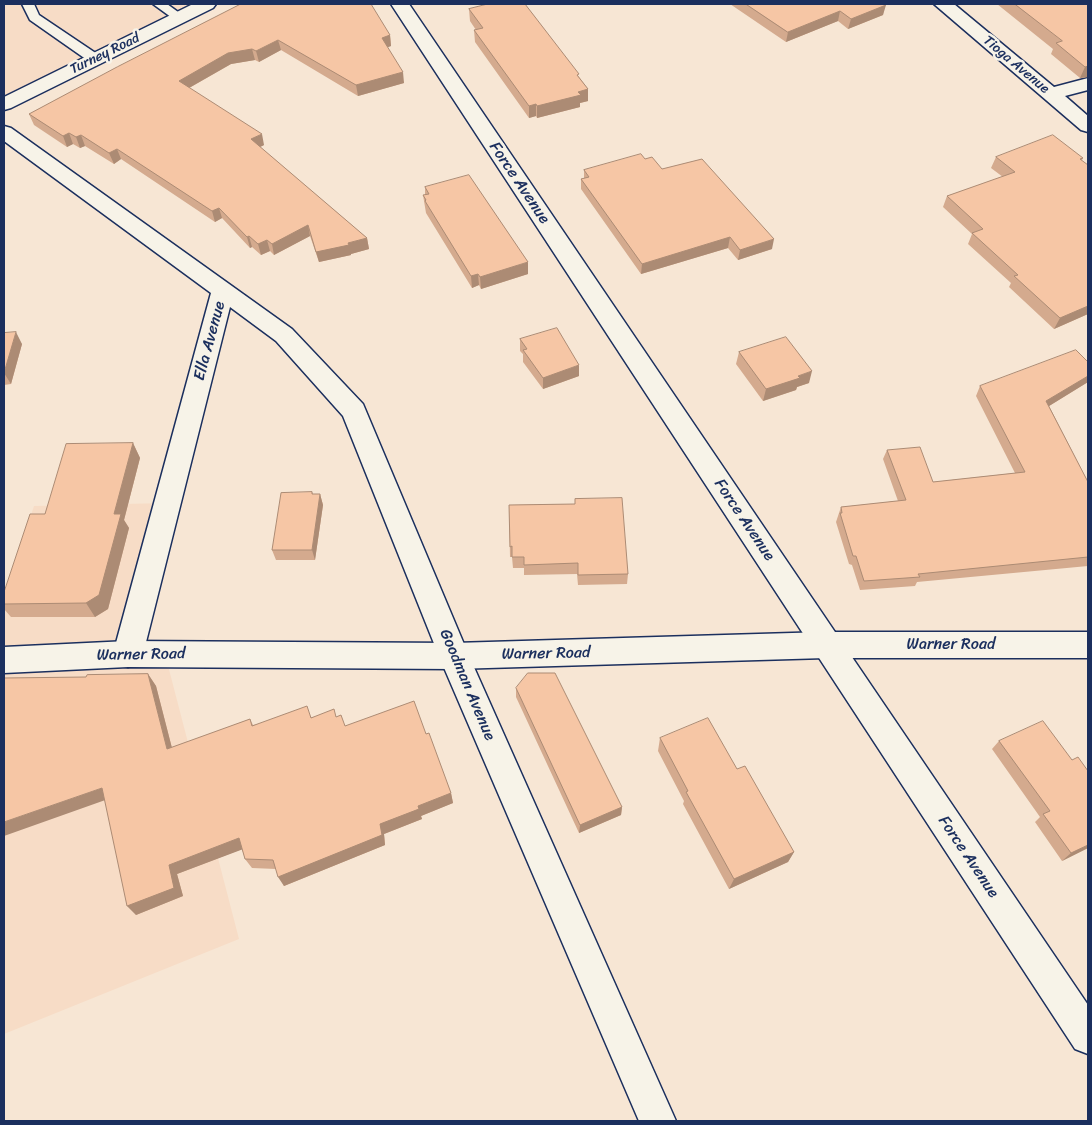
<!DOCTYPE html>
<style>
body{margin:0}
#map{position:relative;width:1092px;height:1125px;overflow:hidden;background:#f7e6d4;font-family:Sriracha,sans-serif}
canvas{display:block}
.frame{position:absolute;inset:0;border:5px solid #1b2f5e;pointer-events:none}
</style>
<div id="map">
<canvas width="1092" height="1125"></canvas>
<div class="frame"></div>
</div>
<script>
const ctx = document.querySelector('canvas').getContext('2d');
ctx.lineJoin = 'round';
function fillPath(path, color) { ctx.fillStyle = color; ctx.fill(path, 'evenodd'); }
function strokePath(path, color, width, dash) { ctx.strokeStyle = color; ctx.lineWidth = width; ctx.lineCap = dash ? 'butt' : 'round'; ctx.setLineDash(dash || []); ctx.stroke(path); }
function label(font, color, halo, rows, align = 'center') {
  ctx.font = font + ' Sriracha,sans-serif'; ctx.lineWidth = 5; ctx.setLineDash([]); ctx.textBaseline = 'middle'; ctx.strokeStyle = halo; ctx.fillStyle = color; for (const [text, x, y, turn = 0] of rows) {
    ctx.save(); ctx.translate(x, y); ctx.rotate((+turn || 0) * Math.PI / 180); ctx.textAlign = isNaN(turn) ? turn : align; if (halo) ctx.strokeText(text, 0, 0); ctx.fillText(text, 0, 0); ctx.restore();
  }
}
fillPath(new Path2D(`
 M4,4H198L202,6L4,104Z
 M168,503L128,654H165L239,939L4,1034V597L34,506Z`), '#f7dcc6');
const lane = new Path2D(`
 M22,4H34L39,15L100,56L101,59L100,62H90L30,20Z
 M153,4H167L185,17L183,20H175Z`);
const street = new Path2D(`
 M391,4H409L1088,1005V1054L1075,1049Z
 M934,4H954L1054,87L1088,78V90L1065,96L1088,116V132L1081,130Z
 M4,126L11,128L292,329L363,404L469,656L676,1121H639L439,656L343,416L276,341L230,307L143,654L138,663L128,667L118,663L113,654L211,293L4,141Z`);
const secondary = new Path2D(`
 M193,4H216L213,8L11,108L4,110V97Z
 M826,632H1088V658H826L454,669L128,667L4,673V647L128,641L454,643Z`);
strokePath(lane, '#1b2f5e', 3);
strokePath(street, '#1b2f5e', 3);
strokePath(secondary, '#1b2f5e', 3);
fillPath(lane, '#f7f3e8');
fillPath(street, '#f7f3e8');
fillPath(secondary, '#f7f3e8');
fillPath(new Path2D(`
 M241,4L390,35L391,46L387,47L404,83L358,96L281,50L259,62L255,60L231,64L189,88L264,145L260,147L367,238L369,249L351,254V255L319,262L310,236L274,255L270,251L261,255L252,247L250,248L222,218L215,222L121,159L114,164L85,146L80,148L73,144L67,147L34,125L29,114Z
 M487,4H525L588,89V101L580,103V107L537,118L536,116L529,118L475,42L474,30H476L470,21L469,9L487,5Z
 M730,4H884L883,15L848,29L838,21L786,42Z
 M997,4H1088V77L1080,78L1051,54L1053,49Z
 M996,157L1083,158L1082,160L1088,314L1054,329L1009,287L1011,283L968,244L972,234L943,207L947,196L1003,177L991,168Z
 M645,159L662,169L772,249L738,260L728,248L641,274L581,189V179L584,178V170Z
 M425,187L528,274L481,289L479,285L472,288L426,213L423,195H425Z
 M4,333L22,344L11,384L4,385Z
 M520,339L579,376L543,389L523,362V354L520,351Z
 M739,352L809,383L797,387L796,390L763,401L736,364Z
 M1088,362V382L1049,406L1088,482V566L917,582L915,586L860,590L852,565L849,564L836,522L841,507L898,501L883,459L887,450L933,482L1015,473L976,396L980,386Z
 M133,443L140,458L124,520L129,528L108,609L95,617H11L4,609V604L45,514Z
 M312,492L313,494H320L323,505L315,560H276L272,550Z
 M575,499L628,574L627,584L578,585L577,574L524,575V568H513L512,557H510L509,505L575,504Z
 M148,674L156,686L172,748L250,719L253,725L312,717H336L345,726L426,734L451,793L453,803L421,816L422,819L384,834L385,845L284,886L276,869L252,868L245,859L242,849L177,874L183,896L136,915L86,677Z
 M516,688L622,807L621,815L579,833L516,697Z
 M660,738L737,769L794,852L788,862L729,889L683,804L684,801L658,751Z
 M999,741L1072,760L1088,771V848L1062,861L1035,822L1040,817L992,749Z`), '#d4aa8e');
fillPath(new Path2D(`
 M886,5L883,15L848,29L851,19Z
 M840,11L838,21L786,42L788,32Z
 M390,35L391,46L383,49L382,38Z
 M278,40L281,50L259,62L256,51Z
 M252,49L255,60L231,64L182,92L179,81L228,53Z
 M1088,66V77L1080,78L1085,67Z
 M403,72L404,83L358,96L356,85Z
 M588,89V101L580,103V107L537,118V106L578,92Z
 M536,104V116L529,118V106Z
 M69,133L73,144L67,147L63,136Z
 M262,134L264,145L254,150L251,139Z
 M81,135L85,146L80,148L76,137Z
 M117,149L121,159L114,164L109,153Z
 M219,208L222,218L215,222L212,211Z
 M308,225L310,236L274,255L272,244Z
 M249,236L252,247L250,248L247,237Z
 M730,237L728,248L641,274L642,264Z
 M367,238L369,249L351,254V255L319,262L316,252Z
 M774,239L772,249L738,260L740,250Z
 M267,240L270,251L261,255L258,244Z
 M528,262V274L481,289L480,277Z
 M478,274L479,285L472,288L471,276Z
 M1088,306V314L1054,329L1060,318Z
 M16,332L22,344L11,384L4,373Z
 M579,365V376L543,389V378Z
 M812,371L809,383L797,387L796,390L763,401L766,389L798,376Z
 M1088,376V382L1041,411L1046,401Z
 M133,443L140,458L124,520L129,528L108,609L95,617L86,603L114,514Z
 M320,494L323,505L315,560L312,550Z
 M148,674L156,686L175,760L167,749Z
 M102,788L111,798L4,836V822Z
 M451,793L453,803L421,816L422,819L384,834L385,845L284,886L278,877L380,824L418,806Z
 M622,807L621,815L579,833L580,825Z
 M239,838L246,848L177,874L183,896L136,915L127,906L169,865Z
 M1088,845V848L1062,861L1071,853Z
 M794,852L788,862L729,889L734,879Z`), '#ac8b74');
const building = new Path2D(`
 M241,4H371L390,35L382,38L403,72L356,85L278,40L256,51L252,49L228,53L179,81L262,134L251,139L367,238L348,243L349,245L316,252L308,225L272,244L267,240L258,244L249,236L247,237L219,208L212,211L117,149L109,153L81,135L76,137L69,133L63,136L29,114L117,67Z
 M488,4H525L579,74L577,75L588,89L578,92L581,95L537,106L536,104L529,106L474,30L483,28L469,9Z
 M746,4H884L886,5L851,19L840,11L788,32Z
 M1015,4H1088V66L1085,67L1056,43L1062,41Z
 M1053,135L1083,158L1080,159L1088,165V306L1060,318L1014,276L1018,275L972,233L983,229L947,196L1015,172L996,157Z
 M641,154L645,159L652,157L662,169L702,159L774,239L740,250L730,237L642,264L581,179L589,177L584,170Z
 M469,175L528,262L480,277L478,274L471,276L425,201L426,200L423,195L429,194L425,187Z
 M557,328L579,365L543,378L523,350L527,349L520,339Z
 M16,332L4,373V333Z
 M786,337L812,371L798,376L800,378L766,389L739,352Z
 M1076,350L1088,362V376L1046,401L1088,482V557L918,574L920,577L864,581L856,556H853L840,513H842L841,507L906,500L887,450L920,447L933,482L1025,472L980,386Z
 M133,443L114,514H121L99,595L86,603L4,604V592L30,514H45L66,444Z
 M312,492V494H320L312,550H272L281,493Z
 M622,498L628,574L578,575V563L524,565V557H512V546L510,547L509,505L575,504V499Z
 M528,673H555L622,807L580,825L516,688Z
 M148,674L167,749L250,719L252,726L307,706L311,718L334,709L336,717L341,715L345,726L414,701L426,734L429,733L451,793L418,806L419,809L380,824L382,835L278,877L273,860L245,859L239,838L169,865L174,888L127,906L102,788L4,822V678L86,677L87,675Z
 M708,718L737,769L745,766L794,852L734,879L686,792L688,791L660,738Z
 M1043,721L1072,760L1078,757L1088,771V845L1071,853L1043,814L1050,811L999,741Z`);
fillPath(building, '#f6c6a5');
strokePath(building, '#ac8b74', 1);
label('14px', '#1b2f5e', '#f7f3e8', [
 ["Turney Road",105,54,-26],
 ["Tioga Avenue",1016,65,40]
]);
label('16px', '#1b2f5e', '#f7f3e8', [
 ["Force Avenue",519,183,56],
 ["Ella Avenue",210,341,-75],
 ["Force Avenue",744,520,56],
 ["Warner Road",951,645],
 ["Warner Road",546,654,-1],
 ["Warner Road",141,655,-1],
 ["Goodman Avenue",467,685,67],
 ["Force Avenue",968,857,56]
]);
</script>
